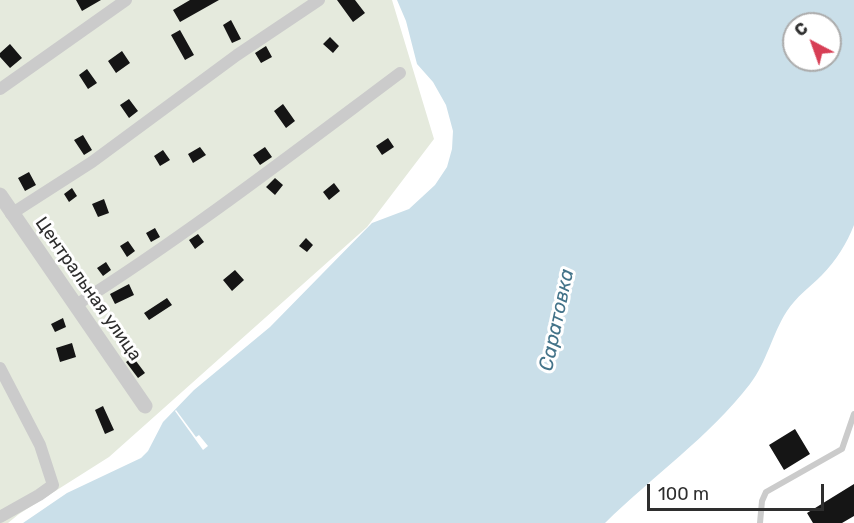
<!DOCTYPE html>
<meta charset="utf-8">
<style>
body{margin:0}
#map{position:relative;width:854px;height:523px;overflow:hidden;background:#fff;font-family:Rubik,sans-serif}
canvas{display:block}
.north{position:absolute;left:782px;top:12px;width:60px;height:60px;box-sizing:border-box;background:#fff;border:2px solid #ababab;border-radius:50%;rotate:319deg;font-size:16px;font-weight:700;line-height:24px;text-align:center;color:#2e2e2e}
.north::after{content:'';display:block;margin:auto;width:21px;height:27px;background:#d73e55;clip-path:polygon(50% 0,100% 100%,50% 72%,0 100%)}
.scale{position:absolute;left:647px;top:484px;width:177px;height:27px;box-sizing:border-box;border:3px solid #2e2e2e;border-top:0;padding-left:8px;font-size:18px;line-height:21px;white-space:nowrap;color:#2e2e2e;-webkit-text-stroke:4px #fff;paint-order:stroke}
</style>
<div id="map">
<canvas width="854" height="523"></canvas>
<div class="north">С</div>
<div class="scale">100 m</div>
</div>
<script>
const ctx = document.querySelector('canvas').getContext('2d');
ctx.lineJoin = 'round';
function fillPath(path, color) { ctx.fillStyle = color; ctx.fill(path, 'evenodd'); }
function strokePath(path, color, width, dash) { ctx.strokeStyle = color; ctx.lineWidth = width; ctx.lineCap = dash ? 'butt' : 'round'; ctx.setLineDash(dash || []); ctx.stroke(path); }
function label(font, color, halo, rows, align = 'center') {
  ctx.font = font + ' Rubik,sans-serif'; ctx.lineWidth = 6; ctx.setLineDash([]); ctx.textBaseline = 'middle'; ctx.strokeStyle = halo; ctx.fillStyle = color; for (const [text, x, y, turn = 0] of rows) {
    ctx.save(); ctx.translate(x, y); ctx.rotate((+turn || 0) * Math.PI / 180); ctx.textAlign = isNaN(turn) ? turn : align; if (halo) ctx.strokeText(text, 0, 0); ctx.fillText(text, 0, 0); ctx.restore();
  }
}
fillPath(new Path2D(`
 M0,0H392L434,139L367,227L109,457L19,514L8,523H0Z`), '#e5eadd');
fillPath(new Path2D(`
 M397,0H854V225C847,243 836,261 822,275C810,287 796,297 787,311C772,334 767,362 750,384C709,437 653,476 605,523H23L67,493L141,458L148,451L163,422L194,390L270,327L372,223L409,209L435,185L447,167L452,149L453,131L446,105L433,82L417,64L406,21ZM794,24H830V60H794Z`), '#cadfe9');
fillPath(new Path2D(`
 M176,410L196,437L199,435L208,446L203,450L175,411Z`), '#fff');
fillPath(new Path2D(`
 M76,0H101L82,11Z
 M190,0H219L180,22L173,10Z
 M337,0H355L365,13L353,22Z
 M231,20L241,39L232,43L223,25Z
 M180,30L194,55L185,60L171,35Z
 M330,37L339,46L333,53L323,44Z
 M10,44L22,58L10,68L0,57V53Z
 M266,46L272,57L261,63L255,53Z
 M122,51L130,63L116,73L108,61Z
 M87,69L97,83L88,89L79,75Z
 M129,99L138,111L129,118L120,105Z
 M283,104L295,121L286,128L274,111Z
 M83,135L92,150L84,155L74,140Z
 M388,138L394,147L382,155L376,146Z
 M200,147L206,155L193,163L188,154Z
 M265,147L272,157L260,165L253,155Z
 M163,150L170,160L160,166L154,156Z
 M29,172L36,185L25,191L18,178Z
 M275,178L283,185L275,195L266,187Z
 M334,183L340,191L329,200L323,192Z
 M72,188L77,196L69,202L64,194Z
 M104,199L109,213L98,217L92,204Z
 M155,228L160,237L151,242L146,233Z
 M198,234L204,242L195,249L189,240Z
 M306,238L313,245L307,252L299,246Z
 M128,241L135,251L127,257L120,246Z
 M106,262L111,270L103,276L97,268Z
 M235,270L244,280L232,291L223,280Z
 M129,284L134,295L115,304L110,294Z
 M167,298L172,305L149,320L144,313Z
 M63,318L66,327L55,332L51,324Z
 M72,343L76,357L60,362L56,348Z
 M133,357L145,373L138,378L126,362Z
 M103,406L114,430L105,434L95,410Z
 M795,429L810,454L784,470L769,445Z
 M854,484V516L842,523H813L807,513Z`), '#151515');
strokePath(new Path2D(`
 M760,523L762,501L766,492L842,449L854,414`), '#cbcbcb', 6);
strokePath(new Path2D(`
 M0,89L126,0
 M11,214L92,162L237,55L319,0
 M76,305C188,234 293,153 400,73
 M0,368L40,445L53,485L39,495L0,517`), '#cbcbcb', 12);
strokePath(new Path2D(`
 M0,195L145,406`), '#cbcbcb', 15);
label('18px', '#2e2e2e', '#fff', [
 ["Центральная улица",88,289,55]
]);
label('italic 20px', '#437389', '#fff', [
 ["Саратовка",557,320,-78]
]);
</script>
